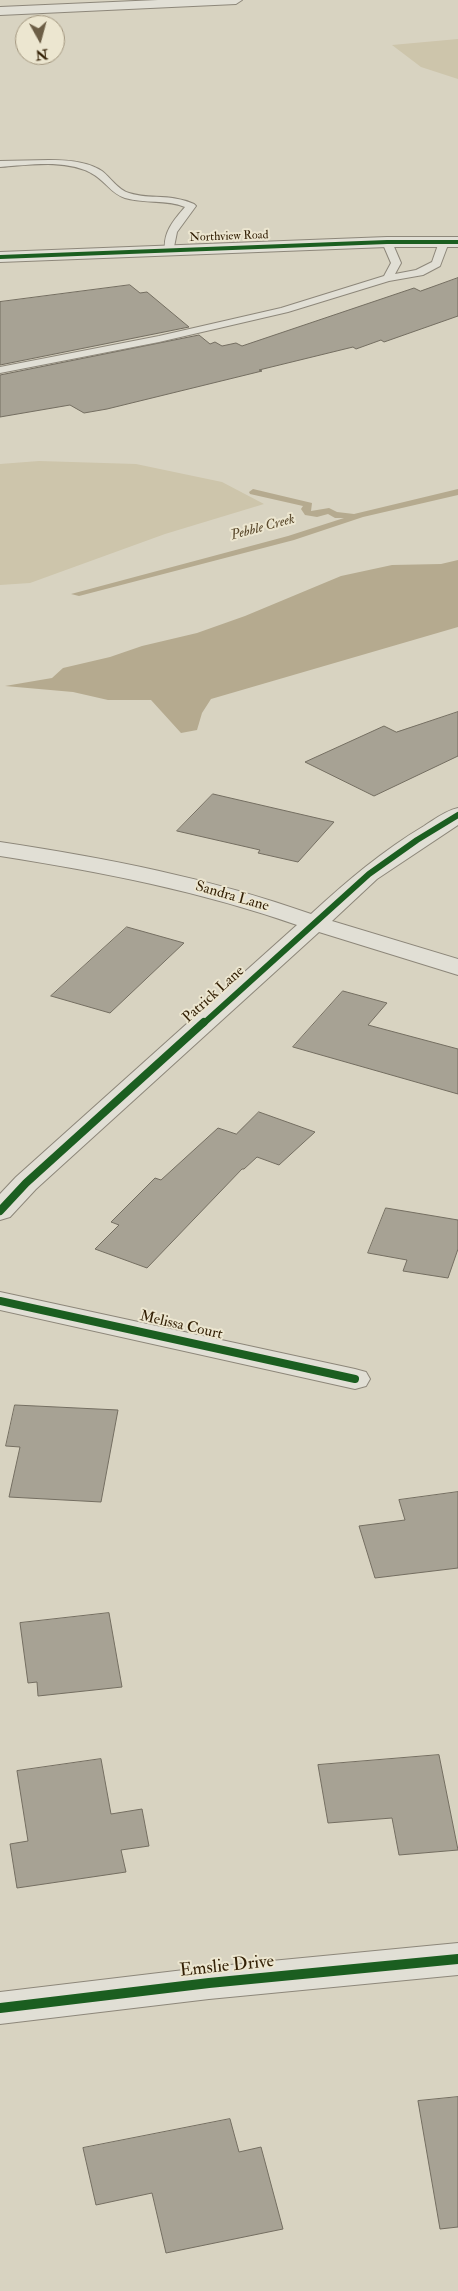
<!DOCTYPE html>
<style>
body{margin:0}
#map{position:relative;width:458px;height:2291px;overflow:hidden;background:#d8d3c1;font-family:"IM FELL Double Pica",serif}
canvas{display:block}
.north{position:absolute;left:15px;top:15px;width:50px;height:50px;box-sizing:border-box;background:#ece6d0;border:1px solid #a2967e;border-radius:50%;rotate:173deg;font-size:14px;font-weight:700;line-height:20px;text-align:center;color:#321f04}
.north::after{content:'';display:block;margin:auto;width:18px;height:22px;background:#6c5e46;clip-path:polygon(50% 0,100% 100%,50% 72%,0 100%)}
</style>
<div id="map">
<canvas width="458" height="2291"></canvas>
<div class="north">N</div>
</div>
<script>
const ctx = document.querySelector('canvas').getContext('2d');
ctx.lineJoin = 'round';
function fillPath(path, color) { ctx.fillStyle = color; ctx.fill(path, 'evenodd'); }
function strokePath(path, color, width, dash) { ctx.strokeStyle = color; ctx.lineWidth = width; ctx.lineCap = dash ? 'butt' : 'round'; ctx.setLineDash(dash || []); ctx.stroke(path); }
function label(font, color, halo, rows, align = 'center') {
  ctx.font = font + ' "IM FELL Double Pica",serif'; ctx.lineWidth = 4; ctx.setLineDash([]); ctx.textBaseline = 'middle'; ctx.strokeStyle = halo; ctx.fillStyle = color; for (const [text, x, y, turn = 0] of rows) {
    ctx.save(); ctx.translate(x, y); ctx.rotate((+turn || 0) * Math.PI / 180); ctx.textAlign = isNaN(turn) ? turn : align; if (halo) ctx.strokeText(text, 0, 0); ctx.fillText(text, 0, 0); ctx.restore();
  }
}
fillPath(new Path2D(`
 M458,39V79L421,67L392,45Z
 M39,461L136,464L222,482L264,504L165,534L30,583L0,585V464Z`), '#cdc5ab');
fillPath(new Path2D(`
 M458,560V627L211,699L202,713L197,730L181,733L151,700H108L73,692L5,686L52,678L63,668L110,657L142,646L197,633L245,616L341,576L392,565L441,564Z`), '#b5aa8f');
fillPath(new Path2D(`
 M253,489L312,503L311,511L329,508L337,512L354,514L458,489V495L363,517L294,540L79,596L71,594L288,536L344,518H335L328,514L317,517L305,515L301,509L303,506L250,494L249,492Z`), '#b5aa8f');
const building = new Path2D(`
 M458,278V316L384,342L381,340L356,349L353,347L259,370L262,371L107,409L84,413L70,405L0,417V375L199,335L210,344L215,342L222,346L236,343L242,346L414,288L420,291Z
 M130,285L140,293L147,292L189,327L0,365V302Z
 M458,712V756L374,796L305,762L384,726L396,732Z
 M213,794L334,822L298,862L258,853L260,850L177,831Z
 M127,927L184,943L110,1013L51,996Z
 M343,991L387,1003L368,1025L458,1049V1094L293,1047Z
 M259,1112L315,1132L279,1165L257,1157L244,1169H242L147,1268L95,1249L119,1225L111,1222L155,1178L161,1180L218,1128L236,1134Z
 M386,1208L458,1220V1249L448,1278L403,1271L407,1260L368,1253Z
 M15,1405L118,1410L101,1502L9,1497L20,1447L6,1446Z
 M458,1492V1568L375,1578L359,1526L405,1520L399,1500Z
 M109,1613L122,1687L38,1696L37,1682L28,1683L20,1623Z
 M439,1755L458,1850L399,1855L392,1818L328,1823L318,1765Z
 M101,1759L111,1814L142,1809L149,1846L121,1850L126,1872L17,1888L10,1844L28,1841L17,1771Z
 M458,2097V2227L440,2229L418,2101Z
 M230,2119L239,2152L261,2147L283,2229L166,2253L152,2193L96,2205L83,2148Z`);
fillPath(building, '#a7a294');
strokePath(building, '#746e61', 1);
const service = new Path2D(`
 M49,160C66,160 87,161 102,171C111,178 118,190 129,193C151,200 169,193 194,204L196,206L177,232L173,252L165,250C163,232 174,220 185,207C166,199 145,204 125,198C111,194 104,179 91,173C66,159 28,165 0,167V161Z
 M444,239L449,242L440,266L423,275L389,281L288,312L159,342L0,373V367L159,336L281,308L384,276L391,263L382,242L387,239L392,242L401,263L395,274L416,270L432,262L439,242Z`);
const minor = new Path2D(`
 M158,0H242L236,4L0,15V7Z
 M458,808V825L377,879L332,921L458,959V975L319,932L36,1189L10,1217L0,1220V1194L16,1177L297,925C200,891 102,872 0,856V842C106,858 209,878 311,914C347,881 382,851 424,826C435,819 445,811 458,808Z
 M0,1292L355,1369L366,1372L370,1379L366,1386L355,1389L0,1310Z
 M458,1943V1975L209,1999L0,2024V1992L209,1967Z`);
const tertiary = new Path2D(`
 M387,237H458V247H387L0,262V252Z`);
strokePath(service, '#8d877a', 2);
strokePath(minor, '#8d877a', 2);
strokePath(tertiary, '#8d877a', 2);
fillPath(service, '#e1dfd5');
fillPath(minor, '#e1dfd5');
fillPath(tertiary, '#e1dfd5');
strokePath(new Path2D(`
 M0,257L387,242H458`), '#1b5e20', 4);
strokePath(new Path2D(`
 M203,1024L369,874L417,840L458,815`), '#1b5e20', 6);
strokePath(new Path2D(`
 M0,1211L26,1183L204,1022
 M0,1301L355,1379`), '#1b5e20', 8);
strokePath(new Path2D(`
 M0,2008L209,1983L458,1959`), '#1b5e20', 10);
label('12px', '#321f04', '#ece6d0', [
 ["Northview Road",229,237,-2]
]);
label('italic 14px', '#5b4a2d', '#ece6d0', [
 ["Pebble Creek",263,528,-15]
]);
label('15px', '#321f04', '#ece6d0', [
 ["Sandra Lane",232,897,16],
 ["Patrick Lane",214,995,-42],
 ["Melissa Court",181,1326,13]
]);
label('18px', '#321f04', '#ece6d0', [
 ["Emslie Drive",227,1967,-6]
]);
</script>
